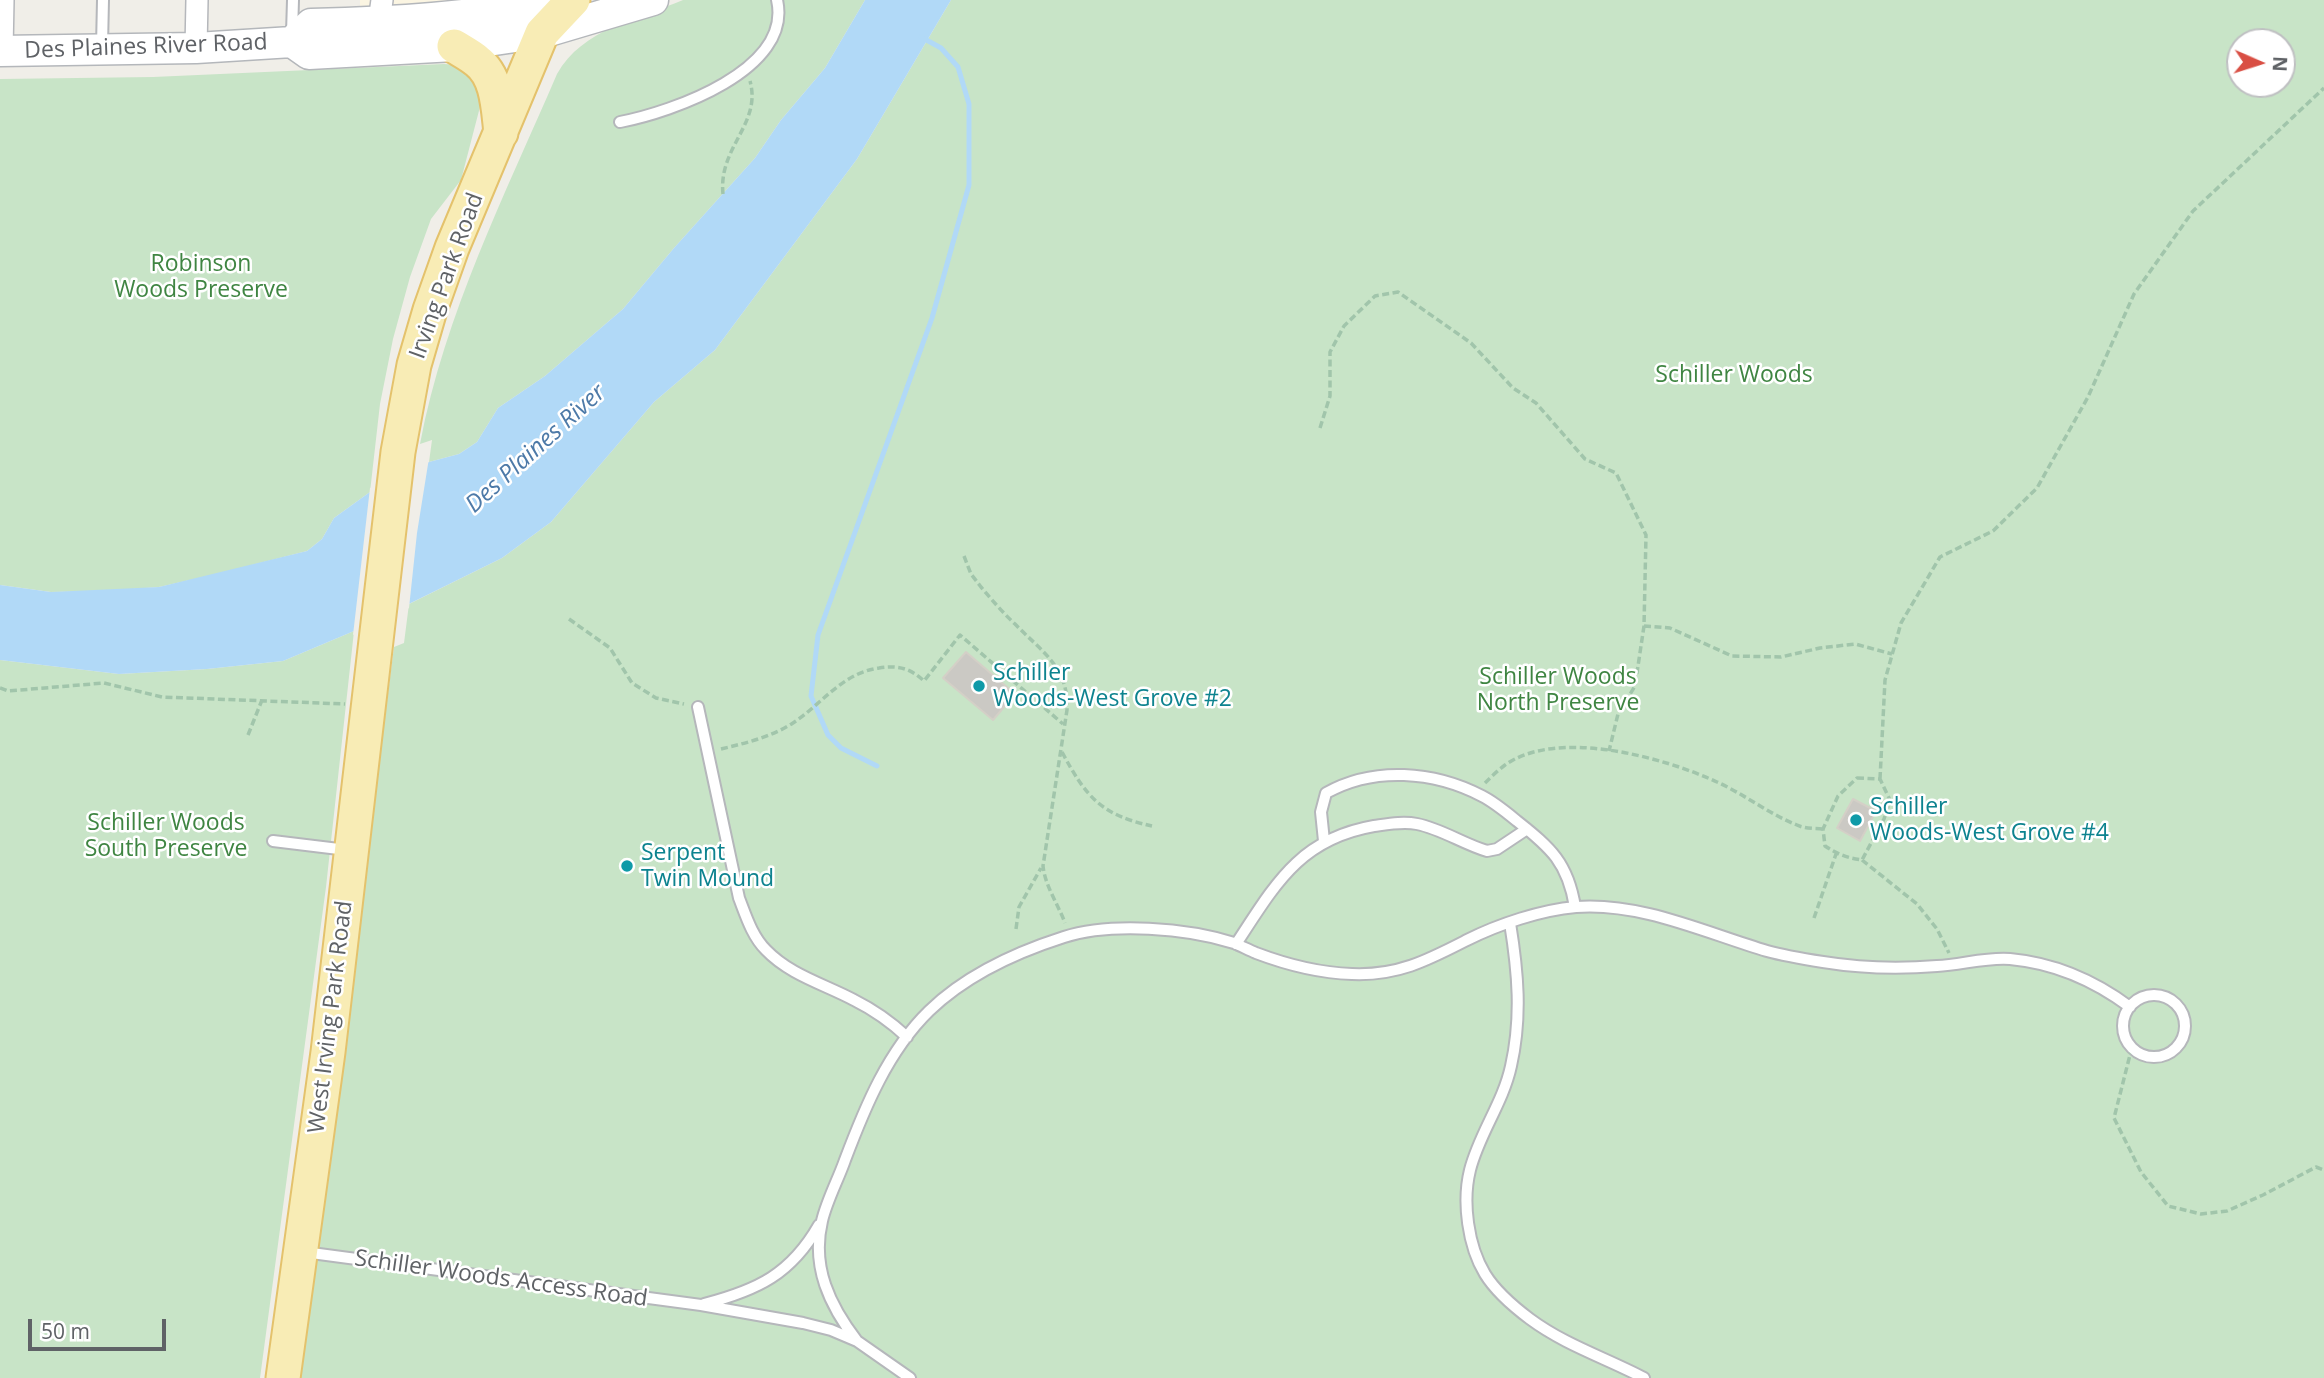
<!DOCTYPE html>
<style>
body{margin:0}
#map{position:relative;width:2324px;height:1378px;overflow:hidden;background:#f0eee8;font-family:"Open Sans",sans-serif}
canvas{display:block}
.north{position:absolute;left:2226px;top:28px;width:70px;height:70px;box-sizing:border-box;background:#fff;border:2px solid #bfc0c2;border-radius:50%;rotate:93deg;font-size:19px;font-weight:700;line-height:28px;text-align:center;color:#5f6266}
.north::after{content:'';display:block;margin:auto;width:24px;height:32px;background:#d94f44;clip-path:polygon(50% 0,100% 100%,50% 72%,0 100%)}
.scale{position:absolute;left:28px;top:1319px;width:138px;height:32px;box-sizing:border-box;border:4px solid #5f6266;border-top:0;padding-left:9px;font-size:21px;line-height:24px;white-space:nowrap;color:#5f6266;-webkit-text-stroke:5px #fff;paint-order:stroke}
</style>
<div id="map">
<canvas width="2324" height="1378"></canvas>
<div class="north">N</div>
<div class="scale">50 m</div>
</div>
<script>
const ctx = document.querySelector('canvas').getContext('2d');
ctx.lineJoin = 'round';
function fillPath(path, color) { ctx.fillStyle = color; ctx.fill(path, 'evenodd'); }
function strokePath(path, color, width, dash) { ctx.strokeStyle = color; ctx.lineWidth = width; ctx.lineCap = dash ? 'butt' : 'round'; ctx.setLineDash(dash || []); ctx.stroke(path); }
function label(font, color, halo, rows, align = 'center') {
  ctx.font = font + ' "Open Sans",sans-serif'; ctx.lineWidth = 5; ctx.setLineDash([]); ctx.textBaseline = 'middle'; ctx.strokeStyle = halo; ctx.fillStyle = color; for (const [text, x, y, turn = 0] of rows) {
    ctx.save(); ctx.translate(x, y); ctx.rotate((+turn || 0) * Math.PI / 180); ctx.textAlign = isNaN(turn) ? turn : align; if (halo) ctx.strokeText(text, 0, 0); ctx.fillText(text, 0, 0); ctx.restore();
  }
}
fillPath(new Path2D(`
 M360,0H482L360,13Z`), '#fbf5e2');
fillPath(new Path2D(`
 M683,0H865L825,68L781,120L755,158L674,248L623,309L545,376L498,408L477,442L459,454L429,462L432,440L420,444C445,313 505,195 557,74C582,29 638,19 683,0Z
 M951,0H2324V1378H299L394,647L404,643L409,604L502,558L551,522L654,402L715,350L857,159ZM2240,42H2282V84H2240Z
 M444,64L459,65L478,74L481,103L461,180L431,219L410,277L393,339L380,404L370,492L334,518L322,539L307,551L217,574L159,587L106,591L51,592L0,585V79L153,77Z
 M354,631L326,887L260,1378H0V660L119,674L207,669L283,661Z`), '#c8e4c7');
fillPath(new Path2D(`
 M865,0H951L857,159L715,350L654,402L551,522L502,558L354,631L283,661L207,669L119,674L0,660V585L51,592L159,587L307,551L322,539L334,518L370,492L429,462L459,454L477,442L498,408L545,376L623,309L674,248L755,158L781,120L825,68Z`), '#b1d9f7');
fillPath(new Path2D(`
 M429,458L417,533L409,608L353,635L370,488Z`), '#f0eee8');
strokePath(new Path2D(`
 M877,766L841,748L828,735L811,696L818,635L932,318L969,185V104L958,67L941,48L921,37`), '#b1d9f7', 5);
const building = new Path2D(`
 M966,652L1015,694L993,720L943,678Z
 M1853,799L1876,811L1860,841L1837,828Z`);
fillPath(building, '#cbc9c4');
strokePath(building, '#d4d0c7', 2);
const service = new Path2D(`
 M292,33L293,0
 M102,46L103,0
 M620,122C672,112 793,70 777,0
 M698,707L739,898C746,916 752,936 766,950C790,975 824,984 854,1000C874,1010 891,1022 907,1037
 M273,841L347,850
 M1324,841L1321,812L1326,793C1374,766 1434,771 1482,796C1494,802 1506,812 1517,821C1551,848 1568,863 1575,907
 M1510,923C1518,972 1522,1017 1511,1066C1503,1103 1479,1134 1470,1170C1462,1202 1468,1246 1485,1274C1496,1292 1514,1307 1530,1319C1565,1345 1606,1358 1644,1378
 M1236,944C1275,885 1299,839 1374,826C1388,824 1403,821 1417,824C1442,829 1463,844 1487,851L1497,849L1527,829
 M2123 1026a31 31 0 1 1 62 0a31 31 0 1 1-62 0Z
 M304,1252L701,1305L803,1323L831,1330L857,1341L910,1378
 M704,1304C758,1290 791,1274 819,1225
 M857,1341C830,1306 811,1267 822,1221C827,1200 838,1180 845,1160C865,1107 888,1051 929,1011C965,976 1017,952 1064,937C1111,922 1187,928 1234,943C1241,946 1249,950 1256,953C1285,964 1321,973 1352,974C1398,976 1428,960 1467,940C1499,924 1541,910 1576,907C1641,902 1706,933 1767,951C1785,956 1804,959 1823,962C1860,968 1900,969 1937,966C1961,965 1986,957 2010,959C2054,963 2095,981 2130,1007`);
const minor = new Path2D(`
 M379,22L382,0
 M196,48L197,0
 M2,51L3,0`);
const secondary = new Path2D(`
 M292,42L311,24C391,22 474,18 553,0
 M0,51L196,48L292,42L309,54L454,46L542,33L653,0`);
const primary = new Path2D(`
 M454,46C462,51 470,55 477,61C498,77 498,109 501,133
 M283,1378L328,1052L398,452L414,365L430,310L452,248L542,33L573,0`);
strokePath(service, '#b5b7bb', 14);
strokePath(minor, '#b5b7bb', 24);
strokePath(secondary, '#b4b7bb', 33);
strokePath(primary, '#e4c26c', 37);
strokePath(new Path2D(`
 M723,194C718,147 762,124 750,81
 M1320,428L1330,396V352L1344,326L1375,296L1398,292L1471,343L1513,388L1536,403L1585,459L1616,473L1646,535L1644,626L1635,686L1618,714L1609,751
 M964,556L971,574L981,587C992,600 1003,613 1015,624C1042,652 1069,667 1067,710L1043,866C1045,886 1058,904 1065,923
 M569,619L610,648L632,683L656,698L684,704
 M1644,626L1670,628L1732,656L1781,657L1820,648L1855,644L1892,654
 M0,688L8,691L104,683L162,697L345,704
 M248,735L262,700
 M721,749C746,743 771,737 793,723C822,704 842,673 879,668C898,665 910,668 924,681L960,635L1063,724
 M1062,752C1086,797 1101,815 1152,826
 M1857,778L1880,779L1890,800L1884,819L1862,860C1847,858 1837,854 1825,846L1823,829L1838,796Z
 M1880,779L1885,680L1901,623L1940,557L1993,531L2037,488L2088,397L2134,294L2193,211L2324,88
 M1485,783C1491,777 1498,770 1505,765C1557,728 1663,757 1717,782C1744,794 1769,814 1797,825C1805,829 1815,828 1823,829
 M1862,860L1917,904L1937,929L1949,953
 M1814,918L1836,854
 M1016,929L1019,907L1041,868
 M2132,1047L2114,1118L2141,1172L2168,1206L2201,1214L2227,1211L2263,1195L2316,1167L2324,1170`), '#a1c5ab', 3.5, [7, 3.5]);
strokePath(service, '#fff', 10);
strokePath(minor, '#fff', 21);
strokePath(secondary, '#fff', 30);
strokePath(primary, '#f8ecb5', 33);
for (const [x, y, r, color] of [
 [979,686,7,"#0f9aa8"],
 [1856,820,7,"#0f9aa8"],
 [627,866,7,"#0f9aa8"]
]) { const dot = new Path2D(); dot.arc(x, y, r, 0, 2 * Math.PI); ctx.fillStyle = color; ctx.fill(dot); strokePath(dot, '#fff', 2.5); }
label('23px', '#5f6266', '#fff', [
 ["Des Plaines River Road",146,47,-2],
 ["Irving Park Road",447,276,-70],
 ["West Irving Park Road",331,1017,-83],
 ["Schiller Woods Access Road",501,1279,8]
]);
label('23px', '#3f8542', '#fff', [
 ["Robinson",201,264],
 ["Woods Preserve",201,290],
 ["Schiller Woods",1734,375],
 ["Schiller Woods",1558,677],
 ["North Preserve",1558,703],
 ["Schiller Woods",166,823],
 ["South Preserve",166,849]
]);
label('23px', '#0d838f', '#fff', [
 ["Schiller",993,673],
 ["Woods-West Grove #2",993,699],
 ["Schiller",1870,807],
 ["Woods-West Grove #4",1870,833],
 ["Serpent",641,853],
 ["Twin Mound",641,879]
], 'left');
label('italic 24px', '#4d7aa8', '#fff', [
 ["Des Plaines River",536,449,-42]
]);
</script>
